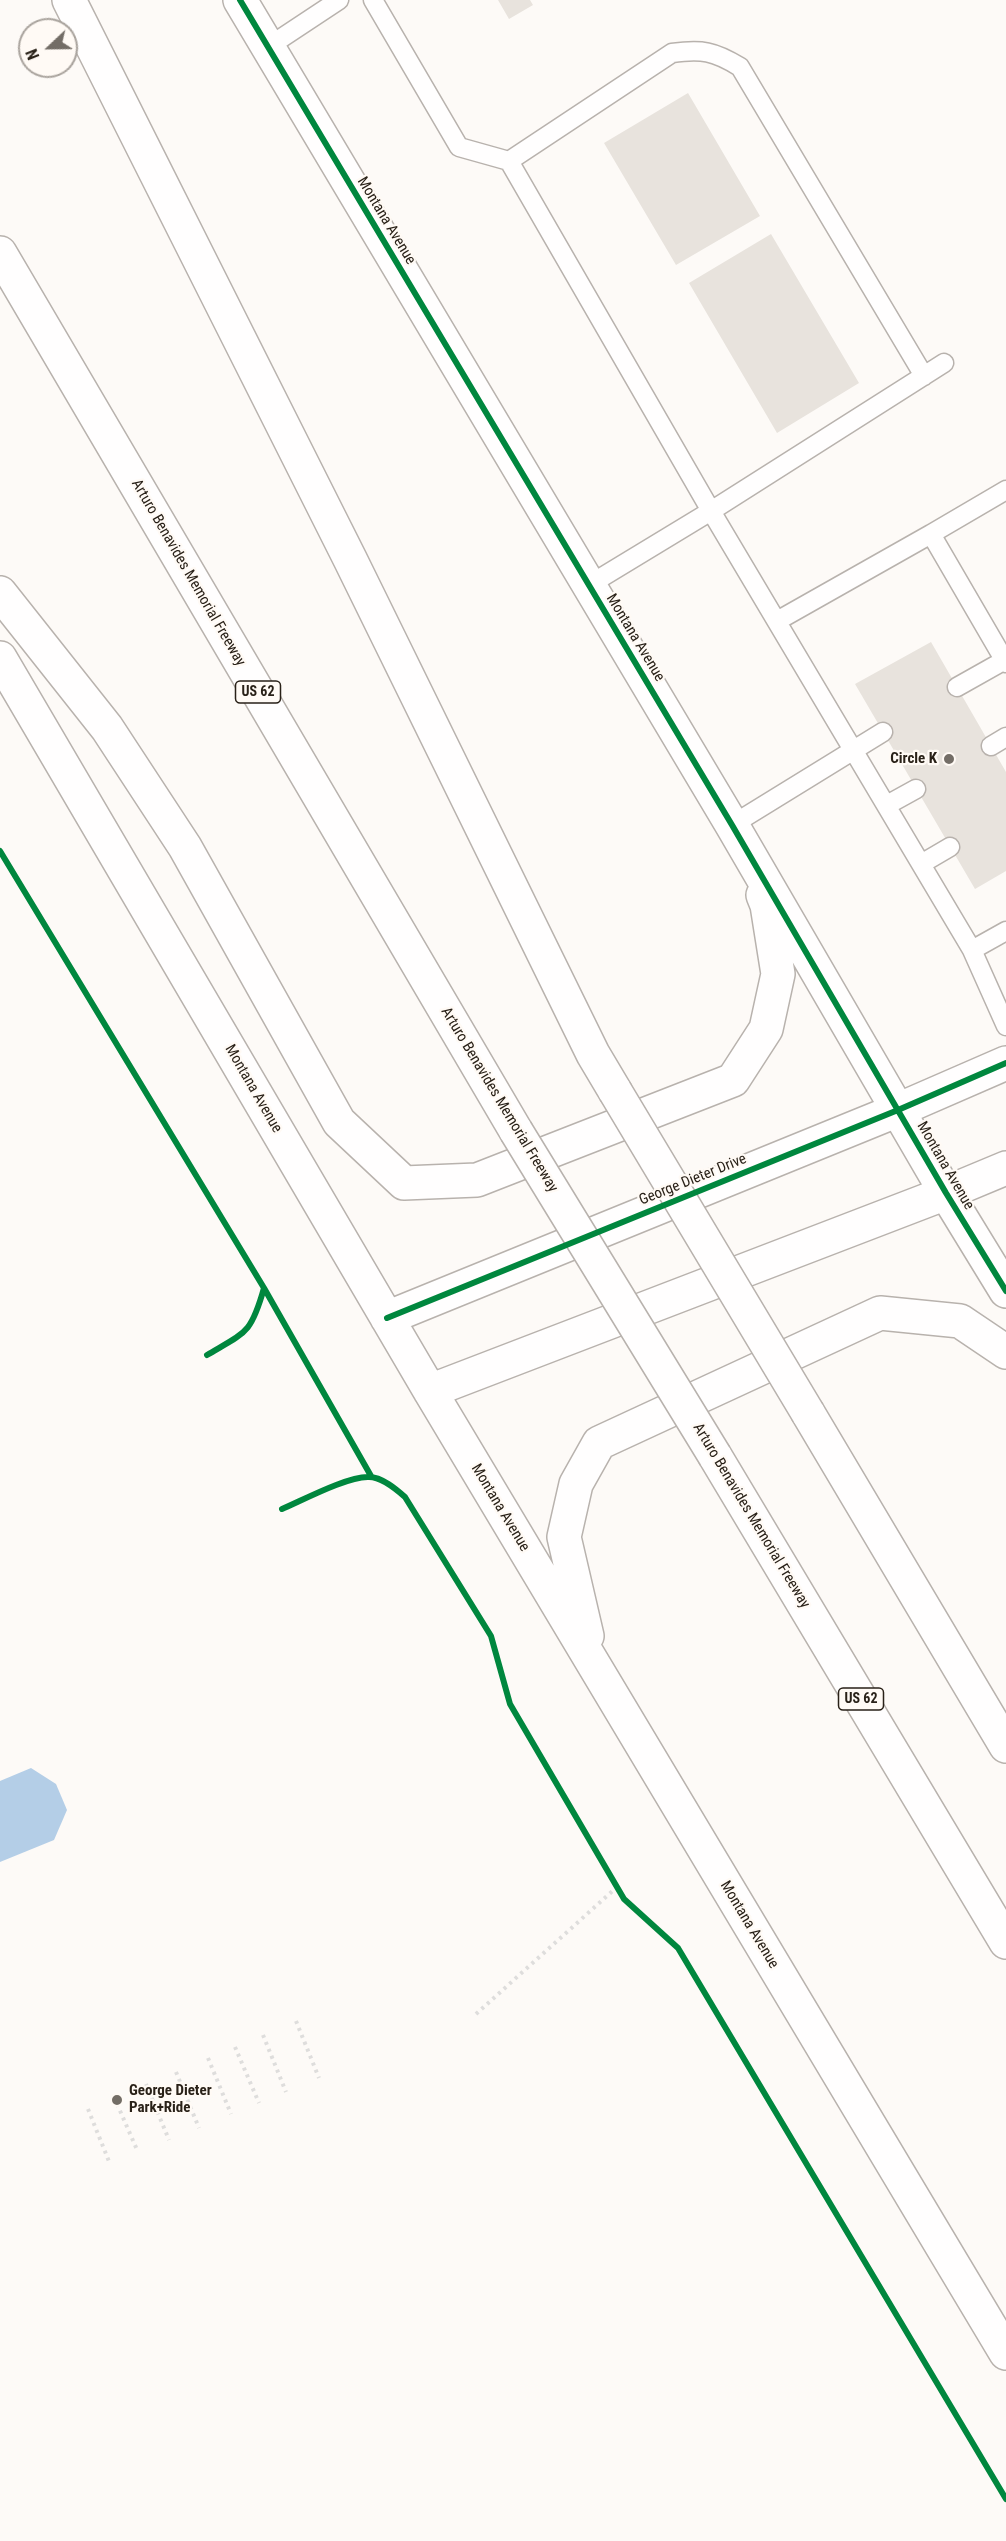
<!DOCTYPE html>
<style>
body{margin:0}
#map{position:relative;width:1006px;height:2541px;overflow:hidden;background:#fdfaf7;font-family:"Roboto Condensed",sans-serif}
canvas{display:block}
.north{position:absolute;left:18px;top:18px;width:60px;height:60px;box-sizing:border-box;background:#fffaf5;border:2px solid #a9a39d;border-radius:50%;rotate:248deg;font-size:16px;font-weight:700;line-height:24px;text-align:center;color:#292118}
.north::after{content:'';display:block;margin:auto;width:21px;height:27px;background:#736d66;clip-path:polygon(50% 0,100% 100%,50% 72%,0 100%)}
</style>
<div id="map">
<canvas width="1006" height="2541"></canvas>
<div class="north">N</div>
</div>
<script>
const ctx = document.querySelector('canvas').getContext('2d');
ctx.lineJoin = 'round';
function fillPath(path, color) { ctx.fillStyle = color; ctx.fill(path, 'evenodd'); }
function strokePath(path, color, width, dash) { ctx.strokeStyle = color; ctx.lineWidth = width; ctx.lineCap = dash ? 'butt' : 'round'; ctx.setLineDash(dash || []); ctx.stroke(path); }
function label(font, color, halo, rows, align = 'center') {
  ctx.font = font + ' "Roboto Condensed",sans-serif'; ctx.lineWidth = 4.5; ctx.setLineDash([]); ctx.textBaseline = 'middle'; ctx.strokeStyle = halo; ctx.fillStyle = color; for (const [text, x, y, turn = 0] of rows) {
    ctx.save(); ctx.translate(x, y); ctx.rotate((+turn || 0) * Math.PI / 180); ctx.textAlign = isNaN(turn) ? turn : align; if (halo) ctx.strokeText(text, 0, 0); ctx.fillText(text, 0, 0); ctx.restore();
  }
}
fillPath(new Path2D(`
 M31,1768L56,1784L67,1810L54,1840L0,1862V1781Z`), '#b4cee7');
fillPath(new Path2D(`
 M498,0H530L533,5L509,19Z
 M688,93L760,216L676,265L604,143Z
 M771,234L859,383L777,433L689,283Z
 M931,642L1006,772V871L975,889L855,684Z`), '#e8e3dd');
const service = new Path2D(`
 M373,0L459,147L509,161L711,511L972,950L1006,1026
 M268,47L339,0
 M509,161L672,53C702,49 714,51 740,67L924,376
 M931,534L1006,490
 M589,585L711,511L944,363
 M777,621L931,534L1006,663
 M957,687L1005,660
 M991,746L1006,737
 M887,805L916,789
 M732,825L883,732
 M921,864L950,847
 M972,950L1006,931`);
const secondary = new Path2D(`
 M240,0L732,825L946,1193L1006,1291
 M0,593L107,728L185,847L339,1122L404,1183L477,1180L733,1080L766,1029L778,974L767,905L763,895
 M0,658L430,1391L1006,2353
 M387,1318L898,1110L1006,1063
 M430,1391L946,1193L1006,1168
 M587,1636L564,1537L576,1484L599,1443L880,1313L960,1321L1006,1352`);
const motorway = new Path2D(`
 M69,0L350,559L593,1054L615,1091
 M0,253L516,1131
 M808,1413L1006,1746
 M715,1456L1006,1942`);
strokePath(service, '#b8b2ad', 21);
strokePath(secondary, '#b8b2ad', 36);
strokePath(motorway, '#b8b2ad', 36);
strokePath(new Path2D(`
 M476,2014L617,1887
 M296,2021L319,2078
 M263,2035L286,2092
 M235,2047L259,2103
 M208,2058L231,2114
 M176,2072L199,2128
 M146,2084L169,2140
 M114,2097L138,2152
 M88,2109L110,2164`), '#dedddc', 4, [3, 4.5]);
strokePath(service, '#fffefe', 18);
strokePath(secondary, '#fffefe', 33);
strokePath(motorway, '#fffefe', 33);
const motorwayBridge = new Path2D(`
 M615,1091L808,1413
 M516,1131L715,1456`);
strokePath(motorwayBridge, '#b8b2ad', 36, []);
strokePath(motorwayBridge, '#fffefe', 33);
strokePath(new Path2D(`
 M240,0L732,825L946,1193L1006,1291
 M0,851L264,1288C251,1334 246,1332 207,1355
 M264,1288L371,1476
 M387,1318L898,1110L1006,1063
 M282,1509C303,1500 348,1476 369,1477C382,1477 396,1489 405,1497L491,1636L510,1704L624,1899L678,1948L1006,2499`), '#00873e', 6);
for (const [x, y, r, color] of [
 [949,759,6,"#736d66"],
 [117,2100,6,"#736d66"]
]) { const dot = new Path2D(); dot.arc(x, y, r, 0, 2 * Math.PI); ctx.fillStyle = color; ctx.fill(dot); strokePath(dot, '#fffaf5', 2); }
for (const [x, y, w] of [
 [258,692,45],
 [861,1699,45]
]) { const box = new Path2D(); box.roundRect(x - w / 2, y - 11, w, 22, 4.5); ctx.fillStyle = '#fffaf5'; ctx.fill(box); strokePath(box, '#292118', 1.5); }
label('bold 14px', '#292118', null, [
 ["US 62",258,692],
 ["US 62",861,1699]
]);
label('15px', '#292118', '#fffaf5', [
 ["Montana Avenue",386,221,59],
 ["Arturo Benavides Memorial Freeway",188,573,60],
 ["Montana Avenue",635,638,59],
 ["Montana Avenue",253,1089,60],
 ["Arturo Benavides Memorial Freeway",499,1100,59],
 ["Montana Avenue",945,1166,60],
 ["George Dieter Drive",693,1180,-22],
 ["Montana Avenue",500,1508,59],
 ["Arturo Benavides Memorial Freeway",751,1516,59],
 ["Montana Avenue",749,1925,59]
]);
label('bold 15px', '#292118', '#fffaf5', [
 ["Circle K",937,759],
 ["George Dieter",129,2091,"left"],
 ["Park+Ride",129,2108,"left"]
], 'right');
</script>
